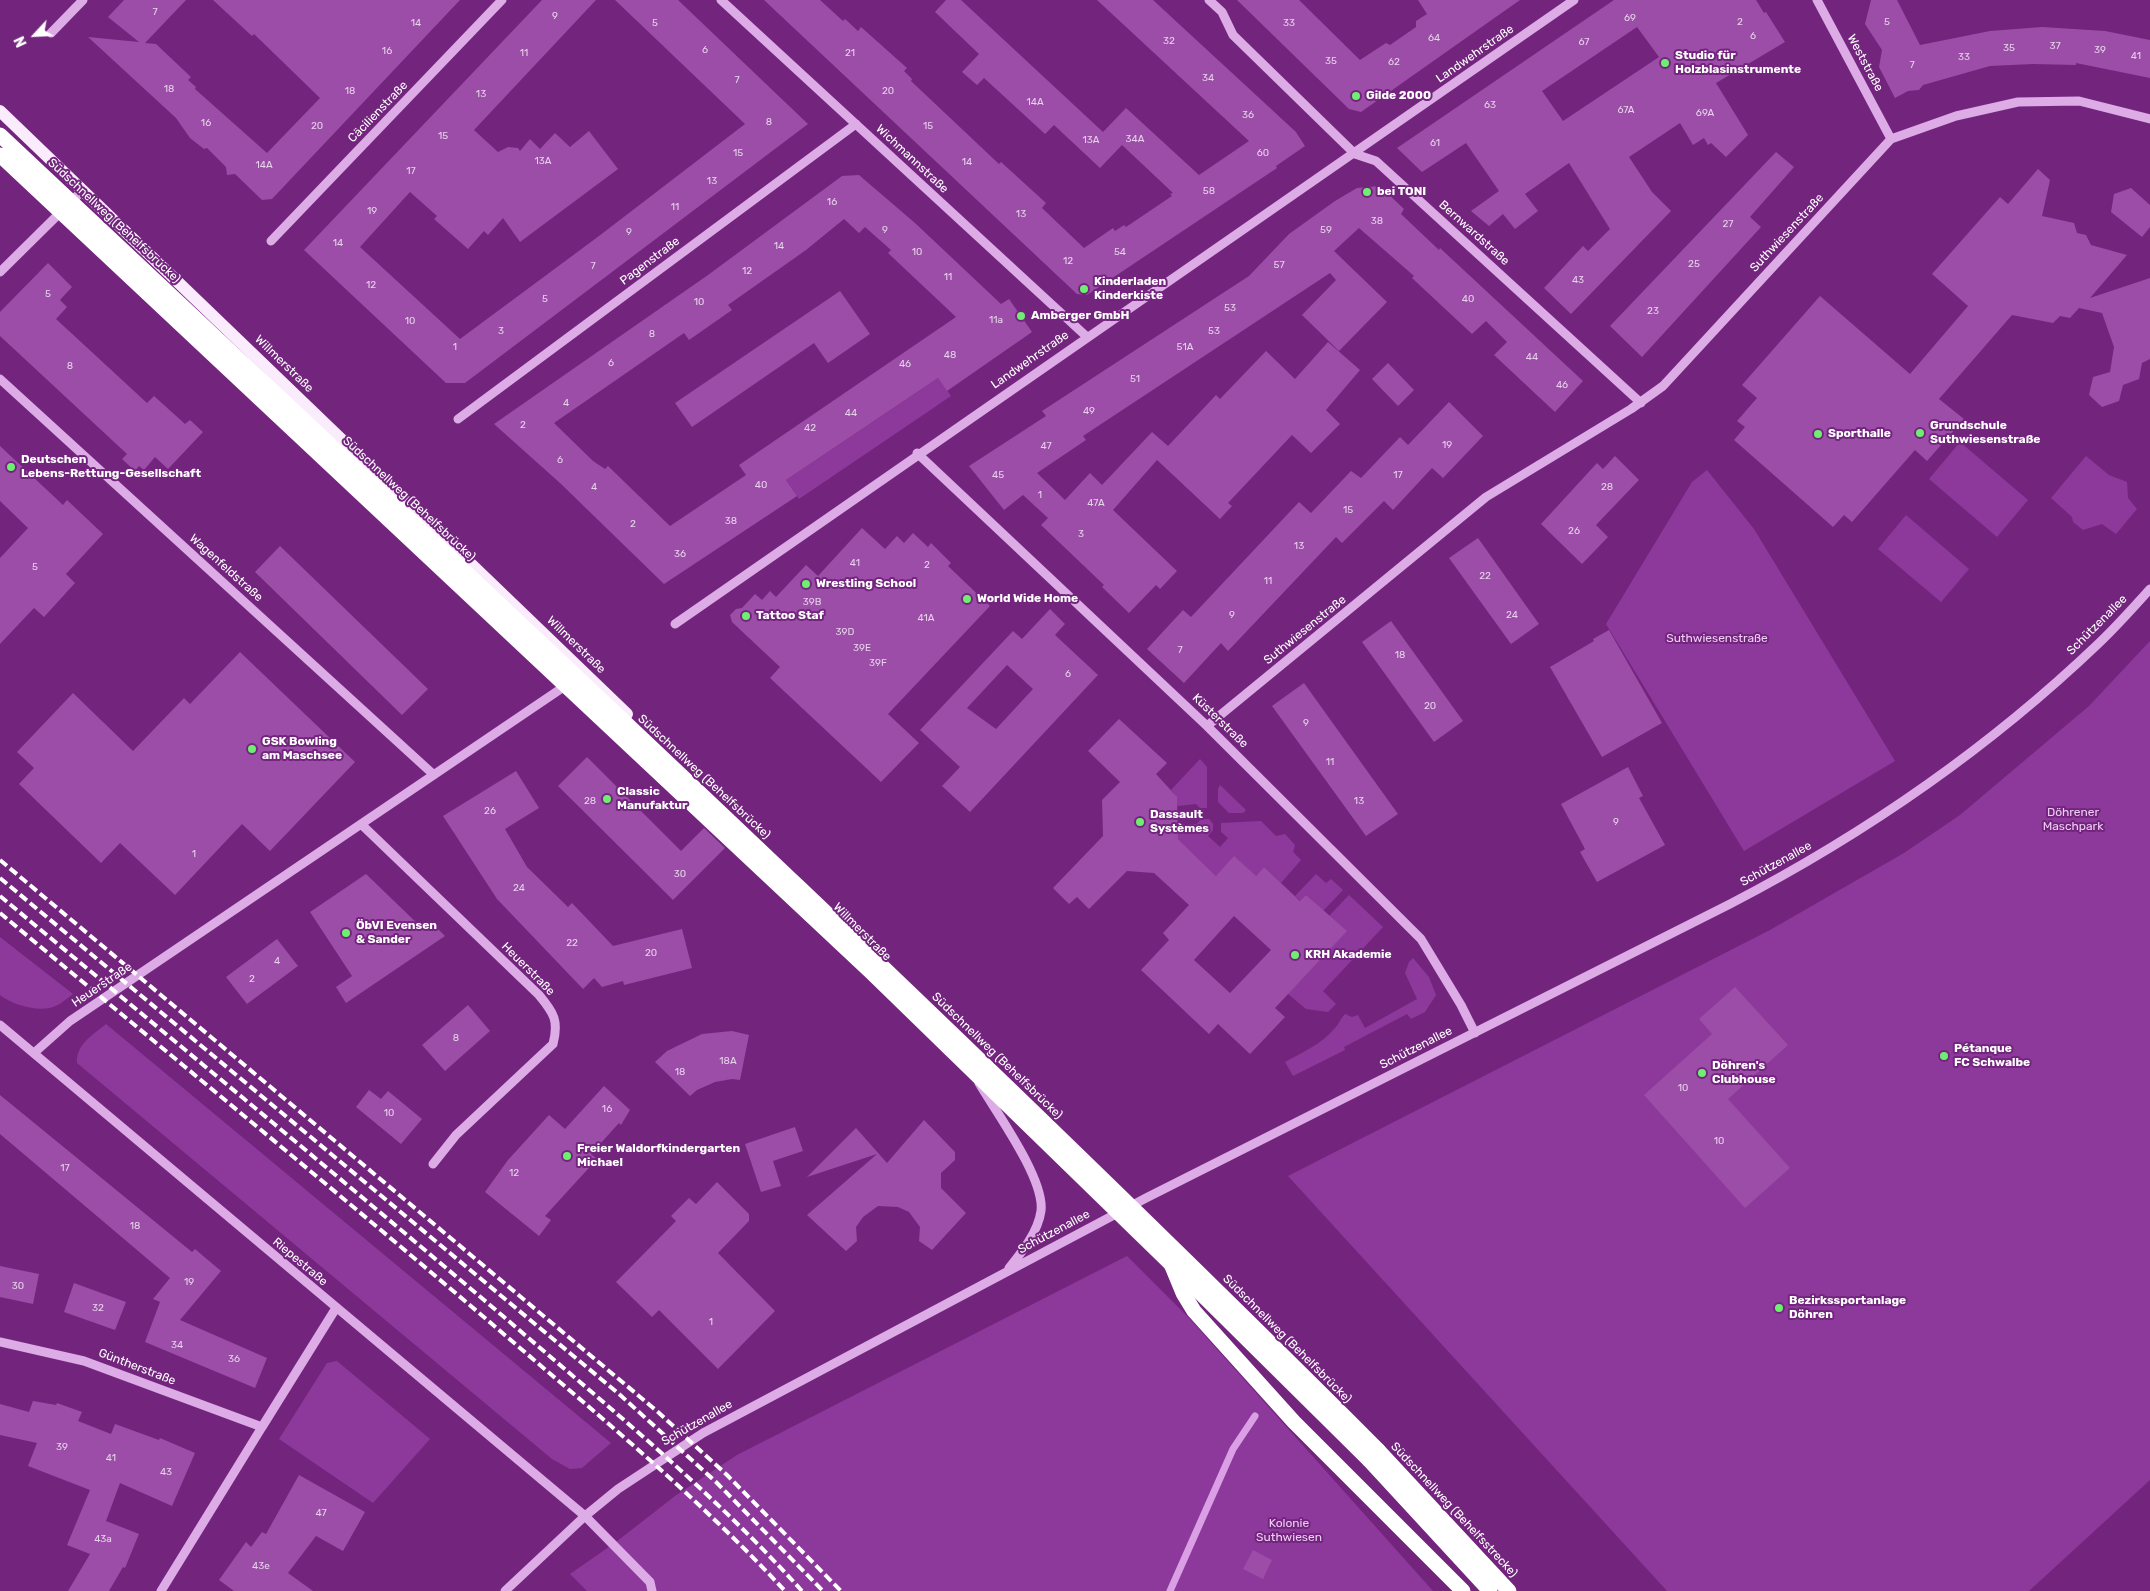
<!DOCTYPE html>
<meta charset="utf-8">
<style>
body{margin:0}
#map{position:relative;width:2150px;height:1591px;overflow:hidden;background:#73257e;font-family:Rubik,sans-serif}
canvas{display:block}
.north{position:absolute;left:10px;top:10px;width:50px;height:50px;-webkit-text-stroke:4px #73257e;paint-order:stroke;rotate:245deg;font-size:14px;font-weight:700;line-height:20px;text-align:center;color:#fff}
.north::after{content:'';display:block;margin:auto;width:18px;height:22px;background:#fff;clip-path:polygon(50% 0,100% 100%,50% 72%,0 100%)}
</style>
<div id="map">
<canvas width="2150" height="1591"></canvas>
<div class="north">N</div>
</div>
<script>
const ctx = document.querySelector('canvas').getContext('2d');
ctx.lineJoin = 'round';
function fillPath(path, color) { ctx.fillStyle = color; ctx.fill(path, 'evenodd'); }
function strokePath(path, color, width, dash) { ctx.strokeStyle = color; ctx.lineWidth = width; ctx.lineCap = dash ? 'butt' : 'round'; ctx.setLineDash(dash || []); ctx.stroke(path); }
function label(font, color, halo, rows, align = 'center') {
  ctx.font = font + ' Rubik,sans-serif'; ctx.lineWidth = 4; ctx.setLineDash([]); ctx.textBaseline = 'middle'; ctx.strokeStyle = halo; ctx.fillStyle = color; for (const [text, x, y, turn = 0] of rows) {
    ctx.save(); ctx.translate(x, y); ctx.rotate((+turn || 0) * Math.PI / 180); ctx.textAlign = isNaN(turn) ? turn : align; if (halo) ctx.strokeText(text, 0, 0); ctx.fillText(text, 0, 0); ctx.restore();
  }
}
fillPath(new Path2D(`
 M938,378L951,396L799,499L786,480Z
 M1960,442L2028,500L1997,537L1929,479Z
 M2086,456L2109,475L2127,482L2128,498L2137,509L2116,534L2102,524L2083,530L2073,522L2072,517L2051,498Z
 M1707,470L1754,529L1895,761L1744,851L1606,624L1692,482Z
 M1906,515L1969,569L1941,602L1878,549Z
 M2150,641V1480L2029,1591H1667L1288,1176L1770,930L1904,853L1960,815L2089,706Z
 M1200,759L1207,767V808H1200L1196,804L1178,806L1171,800L1175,795L1171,790Z
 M1220,785L1246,810L1243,813H1229L1218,802V789Z
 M1201,819H1209L1213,824V830L1208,836L1220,847L1228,838L1221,832V823L1261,821L1276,836L1285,834L1295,845L1293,852L1301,860L1281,883L1264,867L1256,876H1216L1178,839V824H1197Z
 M1316,874L1326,883L1331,879L1343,890L1323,911L1306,895L1301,901L1295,896Z
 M1349,895L1383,927L1323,991L1336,1004L1328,1012L1306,1009L1287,993L1329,916Z
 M0,937L73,994C66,999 58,1007 49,1008C34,1011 11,1004 0,995Z
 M1413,958L1429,977L1436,995L1425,1012L1411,1019L1407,1014L1344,1047L1345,1050L1293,1076L1285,1062C1301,1053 1322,1044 1334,1029C1339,1024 1340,1019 1345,1014L1352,1017L1358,1015L1365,1028L1417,999L1405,973L1409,962Z
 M106,1024L611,1443L582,1468L570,1469L552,1459L77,1063C76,1044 93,1035 106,1024Z
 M1127,1256L1190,1319L1433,1591H587L570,1574L616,1542L675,1496L737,1455Z
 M337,1361L430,1439L373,1503L279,1439L327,1363Z`), '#8d399c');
strokePath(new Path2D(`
 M1170,1591L1233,1449L1255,1416`), '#db9fe6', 7);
fillPath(new Path2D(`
 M124,0H186L145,43L156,44L191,77L188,80L196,87L195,89L267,153L320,98L254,34L252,36L213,0H460L272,199L262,200L235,174L227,175L226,167L207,148L204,149L190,138L176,118L88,37L139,42L108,17Z
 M542,0H596L474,130L498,152L508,147L518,148L520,151L530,139L540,149L555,133L570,147L589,131L618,169L520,242L503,218L488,235L484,231L468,249L434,219L437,216L410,192L360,247L460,339L599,236L745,124L615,0H678L808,124L465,383H446L304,250Z
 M764,0H820L843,21L845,19L858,31L861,27L907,68L904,71L912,79L911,81L999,164L1001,162L1046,203L1042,208L1084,248L1113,228L1115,231L1124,225L1126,227L1172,196L1170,194L1173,193L1122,145L1100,168L1054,125L1045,134L984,78L977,85L962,72L979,54L935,12L946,0H961L1103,132L1126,108L1199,175L1249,141L1097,0H1153L1296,132L1305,146L1276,166L1277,168L1087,295L1077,294Z
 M1237,0H1299L1360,60L1386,43L1390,45L1416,27V21L1427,14L1418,0H1520L1361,112L1349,109Z
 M1614,0H1756L1764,13L1766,12L1785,42L1716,83L1748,135L1726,157L1711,143L1708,145L1704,138L1693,145L1680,123L1629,157L1652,192L1671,211L1571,314L1544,288L1583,246L1588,251L1610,229L1569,163L1525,194L1538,211L1515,229L1503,214L1489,226L1471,211L1499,191L1466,143L1422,172L1397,148ZM1637,27L1659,57L1563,121L1542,91Z
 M1871,0H1897L1920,45L1990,31L2042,27L2105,31L2150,40V78L2076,63V65L2033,64L1990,66L1923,85L1919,90L1908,91L1895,98L1879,67L1882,50L1865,24Z
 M1776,152L1794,167L1750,217L1761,227L1642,357L1610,326Z
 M2038,169L2050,180L2042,216L2074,223L2077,233L2086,235L2091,245L2127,255L2090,298L2150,278V359L2142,363L2139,379L2123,385L2119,401L2102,407L2089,395L2093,377L2110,372L2114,347L2102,313L2079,308L2070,318L2060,316L2053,323L2012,315L1939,399L1964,419L1927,461L1915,450L1852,522L1844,515L1833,527L1734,440L1745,427L1737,421L1757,398L1742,385L1820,296L1910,374L1968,306L1932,274L2000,197L2008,204Z
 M859,175L915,223L1001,304L1009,299L1032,332L947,391L938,378L786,480L797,496L664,584L560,483L494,424L708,275L842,176ZM844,219L859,233L865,227L891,250L888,253L956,317L739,465L746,475L670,526L608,466L605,469L593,461L554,423L684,333L689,340L732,310L728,305L806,250Z
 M1380,186L1404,209L1401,214L1439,250L1440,248L1583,381L1555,412L1494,355L1507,342L1486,321L1472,334L1412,278L1414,276L1359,228L1334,251L1387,302L1339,351L1302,315L1336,280L1330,273L1083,436L1086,440L1037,473L1065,500L1090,473L1102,485L1152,432L1168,446L1216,395L1220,399L1266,351L1295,379L1328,342L1360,370L1326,410L1340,424L1311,453L1292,435L1228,503L1232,506L1220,519L1157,460L1113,510L1177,571L1160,589L1156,585L1129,613L1102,587L1104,585L1041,525L1048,518L1023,495L1004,510L969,466L1046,416L1042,411L1249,276L1289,234L1335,201L1357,188Z
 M2131,188L2150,205V227L2142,237L2111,212L2114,194Z
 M48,263L72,287L60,300L67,307L56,319L147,403L154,396L185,424L190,420L203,432L168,469L155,457L144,470L139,466L135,471L122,459L127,454L0,336V312Z
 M840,291L870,334L828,363L814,343L692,427L675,403Z
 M1388,363L1414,390L1398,406L1372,379Z
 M1449,402L1483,436L1443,478L1432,468L1393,510L1384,501L1342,543L1336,537L1228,651L1221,643L1184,683L1147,649L1183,610L1191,617L1299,502L1311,513L1351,471L1361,478L1400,437L1408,445Z
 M0,446L63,505L67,500L103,534L66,574L75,583L44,617L34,608L0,644V558L28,528L0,501Z
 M1615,456L1639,480L1596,525L1608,537L1582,564L1541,524L1597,463L1603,469Z
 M862,528L885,549L897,536L904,543L913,533L928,547L931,543L951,563L948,566L990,606L888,714L919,743L881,782L770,678L780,667L732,622L730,615L736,609L742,608L755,594L762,600L770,591L776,597L806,565L818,576Z
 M1478,538L1539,624L1511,644L1449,558Z
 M280,546L428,689L402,715L255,572Z
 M1050,609L1065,624L1055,635L1098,675L970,812L942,786L960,767L920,730L1013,631L1022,639ZM1007,665L1033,689L996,729L967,708Z
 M1391,621L1463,721L1434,742L1362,642Z
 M1609,630L1662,723L1602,757L1550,667L1594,641L1593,639Z
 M240,652L355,762L270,851L242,824L175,895L120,843L101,863L19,784L34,768L17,752L73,693L133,751L184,698L190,704Z
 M1304,683L1398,814L1366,836L1272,706Z
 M1119,719L1167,763L1156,774L1177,797L1178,839L1216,876L1234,856L1256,876L1264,867L1300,901L1306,895L1347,931L1275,1008L1285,1017L1250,1054L1218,1024L1209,1034L1141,970L1169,940L1163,933L1189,905L1154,873L1127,871L1089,909L1077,897L1069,904L1053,888L1103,836L1102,800L1120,782L1088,751ZM1234,916L1271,950L1230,993L1194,960Z
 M587,757L681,851L704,828L725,848L673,900L558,786Z
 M1628,767L1643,796L1639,798L1665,845L1597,882L1580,852L1585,849L1561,804Z
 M516,771L539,808L505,829L527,867L568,907L572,903L613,946L682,929L692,968L624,985L623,981L602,987L594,978L583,989L497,899L443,816Z
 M366,874L422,928L431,922L445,936L346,1003L336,987L352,976L310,912Z
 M277,939L298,966L247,1004L226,977Z
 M1735,987L1788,1045L1728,1099L1790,1168L1745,1208L1644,1095L1712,1034L1699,1019Z
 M468,1005L490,1031L445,1071L422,1045Z
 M732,1031L749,1035L740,1080L732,1079L715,1082L697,1090L690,1096L655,1062L667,1051L702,1034Z
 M604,1086L630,1110L621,1125L619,1123L591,1154L597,1159L545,1216L551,1220L539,1236L485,1192L508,1160L549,1115L565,1129Z
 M369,1090L381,1099L388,1091L422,1119L401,1144L356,1107Z
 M0,1095L192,1252L195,1249L221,1271L180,1320L267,1358L255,1388L145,1342L160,1302L153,1299L170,1278L0,1134Z
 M924,1120L955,1152V1160L941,1173V1188L966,1213L932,1250L919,1241L920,1227L909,1212L898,1207L878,1206L863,1217L856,1227L857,1241L846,1251L807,1215L877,1154L807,1177L856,1128L887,1163Z
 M795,1127L803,1151L773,1161L781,1186L761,1192L745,1144Z
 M717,1182L749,1214V1221L718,1253L775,1311L718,1369L659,1310L652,1317L616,1282L676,1221L671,1216L689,1198L696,1204Z
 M0,1266L39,1274L33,1304L0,1297Z
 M74,1283L126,1302L115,1330L64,1312Z
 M33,1401L56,1405L57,1403L82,1412L78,1421L111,1434L115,1424L159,1440L160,1438L195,1453L172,1506L120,1483L106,1521L139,1534L125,1568L123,1567L109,1591H68L90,1554L67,1545L90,1490L28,1466L37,1443L0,1435V1404L29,1412Z
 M299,1475L365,1512L343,1551L316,1536L288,1573L313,1591H234L219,1580L246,1542L251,1547L262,1532L266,1534Z
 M1253,1550L1272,1560L1263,1579L1243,1569Z`), '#9b4da7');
strokePath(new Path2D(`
 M721,0L1086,336
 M1209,0L1222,12L1233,35L1355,154L1376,161L1641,403
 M1817,0L1891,139
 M51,33L83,0
 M271,241L502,0
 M0,272L83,190
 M0,379L434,775
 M458,419L856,124
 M917,453L1207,726L1421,939L1461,1005L1475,1033
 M675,624C973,414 1275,209 1574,0
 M1207,726L1486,497L1631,409L1663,386L1891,139L1956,116L2018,102L2079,101L2150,119
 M361,824L539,995C554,1013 559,1021 553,1044L456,1135L433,1164
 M0,1025L585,1516L650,1582L652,1591
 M34,1053L70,1021L568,684
 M979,1083C996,1112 1045,1179 1041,1211C1038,1232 1022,1252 1009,1268
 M0,1342L84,1361L262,1427L336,1308
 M161,1591L262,1427
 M505,1591L585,1516L618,1489L703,1433L1146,1198L1730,904C1863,835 1989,748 2098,644C2116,627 2133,608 2150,589`), '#ddabe6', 9);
strokePath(new Path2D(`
 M0,111L627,714`), '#fbecfd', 12);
strokePath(new Path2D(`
 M1171,1264L1183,1293L1194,1311L1294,1422L1463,1591
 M1378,1450L1509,1591
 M1369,1460L1490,1591`), '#fff', 15);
strokePath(new Path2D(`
 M0,860L658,1412L727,1475L841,1591
 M0,878L619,1394L716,1482L823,1591
 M0,896C168,1036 337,1175 504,1317C606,1405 711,1490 802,1591
 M0,913C164,1050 330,1186 492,1324C592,1410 695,1494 785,1591`), '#fff', 4, [9, 4]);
strokePath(new Path2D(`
 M0,135C463,570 928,1001 1378,1450
 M0,155L871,972L1176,1269L1369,1460`), '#fff', 15);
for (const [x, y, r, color] of [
 [1665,63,5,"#6fef71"],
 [1356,96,5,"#6fef71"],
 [1367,192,5,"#6fef71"],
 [1084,289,5,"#6fef71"],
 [1021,316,5,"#6fef71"],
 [1920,433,5,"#6fef71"],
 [1818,434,5,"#6fef71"],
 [11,467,5,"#6fef71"],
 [806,584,5,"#6fef71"],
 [967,599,5,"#6fef71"],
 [746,616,5,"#6fef71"],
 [252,749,5,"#6fef71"],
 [607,799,5,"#6fef71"],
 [1140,822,5,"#6fef71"],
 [346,933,5,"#6fef71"],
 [1295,955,5,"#6fef71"],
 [1944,1056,5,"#6fef71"],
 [1702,1073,5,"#6fef71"],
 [567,1156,5,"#6fef71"],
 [1779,1308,5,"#6fef71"]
]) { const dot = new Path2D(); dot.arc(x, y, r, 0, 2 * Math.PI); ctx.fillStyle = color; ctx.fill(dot); strokePath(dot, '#73257e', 2); }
label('10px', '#e6d2e9', null, [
 ["7",155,12],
 ["9",555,16],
 ["69",1630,18],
 ["2",1740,22],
 ["5",1887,22],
 ["14",416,23],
 ["5",655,23],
 ["33",1289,23],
 ["6",1753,36],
 ["64",1434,38],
 ["32",1169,41],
 ["67",1584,42],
 ["37",2055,46],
 ["35",2009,48],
 ["6",705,50],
 ["39",2100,50],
 ["16",387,51],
 ["11",524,53],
 ["21",850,53],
 ["41",2136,56],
 ["33",1964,57],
 ["35",1331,61],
 ["62",1394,62],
 ["7",1912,65],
 ["34",1208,78],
 ["7",737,80],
 ["18",169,89],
 ["18",350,91],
 ["20",888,91],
 ["13",481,94],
 ["14A",1035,102],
 ["63",1490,105],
 ["67A",1626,110],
 ["69A",1705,113],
 ["36",1248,115],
 ["8",769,122],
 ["16",206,123],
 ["20",317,126],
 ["15",928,126],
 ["15",443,136],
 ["34A",1135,139],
 ["13A",1091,140],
 ["61",1435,143],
 ["15",738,153],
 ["60",1263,153],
 ["13A",543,161],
 ["14",967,162],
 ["14A",264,165],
 ["17",411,171],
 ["13",712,181],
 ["58",1209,191],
 ["16",832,202],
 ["11",675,207],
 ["19",372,211],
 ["13",1021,214],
 ["38",1377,221],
 ["27",1728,224],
 ["9",885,230],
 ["59",1326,230],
 ["9",629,232],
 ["14",338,243],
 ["14",779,246],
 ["10",917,252],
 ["54",1120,252],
 ["12",1068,261],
 ["25",1694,264],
 ["57",1279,265],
 ["7",593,266],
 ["12",747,271],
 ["11",948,277],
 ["43",1578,280],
 ["12",371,285],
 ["5",48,294],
 ["5",545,299],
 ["40",1468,299],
 ["10",699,302],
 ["53",1230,308],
 ["23",1653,311],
 ["11a",996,320],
 ["10",410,321],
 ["3",501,331],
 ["53",1214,331],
 ["8",652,334],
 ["1",455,347],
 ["51A",1185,347],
 ["48",950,355],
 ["44",1532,357],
 ["6",611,363],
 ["46",905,364],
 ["8",70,366],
 ["51",1135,379],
 ["46",1562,385],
 ["4",566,403],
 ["49",1089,411],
 ["44",851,413],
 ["2",523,425],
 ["42",810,428],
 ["19",1447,445],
 ["47",1046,446],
 ["6",560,460],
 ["45",998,475],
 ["17",1398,475],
 ["40",761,485],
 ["4",594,487],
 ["28",1607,487],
 ["1",1040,495],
 ["47A",1096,503],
 ["15",1348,510],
 ["38",731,521],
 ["2",633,524],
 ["26",1574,531],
 ["3",1081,534],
 ["13",1299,546],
 ["36",680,554],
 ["41",855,563],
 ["2",927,565],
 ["5",35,567],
 ["22",1485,576],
 ["11",1268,581],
 ["39B",812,602],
 ["9",1232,615],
 ["24",1512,615],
 ["41A",926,618],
 ["39D",845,632],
 ["39E",862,648],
 ["7",1180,650],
 ["18",1400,655],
 ["39F",878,663],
 ["6",1068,674],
 ["20",1430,706],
 ["9",1306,723],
 ["11",1330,762],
 ["28",590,801],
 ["13",1359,801],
 ["26",490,811],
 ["9",1616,822],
 ["1",194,854],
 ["30",680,874],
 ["24",519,888],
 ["22",572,943],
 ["20",651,953],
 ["4",277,961],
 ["2",252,979],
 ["8",456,1038],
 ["18A",728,1061],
 ["18",680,1072],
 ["10",1683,1088],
 ["16",607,1109],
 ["10",389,1113],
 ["10",1719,1141],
 ["17",65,1168],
 ["12",514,1173],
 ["18",135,1226],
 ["19",189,1282],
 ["30",18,1286],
 ["32",98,1308],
 ["1",711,1322],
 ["34",177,1345],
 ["36",234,1359],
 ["39",62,1447],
 ["41",111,1458],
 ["43",166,1472],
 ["47",321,1513],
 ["43a",103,1539],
 ["43e",261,1566]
]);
label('12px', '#fff', '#73257e', [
 ["Landwehrstraße",1475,54,-35],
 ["Weststraße",1865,63,62],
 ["Cäcilienstraße",378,112,-46],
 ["Wichmannstraße",912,159,43],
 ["Südschnellweg (Behelfsbrücke)",114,221,43],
 ["Bernwardstraße",1474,233,42],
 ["Suthwiesenstraße",1787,233,-47],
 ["Pagenstraße",650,261,-37],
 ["Landwehrstraße",1030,360,-35],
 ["Willmerstraße",284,364,44],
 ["Südschnellweg (Behelfsbrücke)",409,499,43],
 ["Wagenfeldstraße",226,568,42],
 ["Schützenallee",2097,625,-45],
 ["Suthwiesenstraße",1305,630,-39],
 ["Willmerstraße",576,645,44],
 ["Küsterstraße",1220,721,44],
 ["Südschnellweg (Behelfsbrücke)",704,777,43],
 ["Schützenallee",1776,864,-29],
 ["Willmerstraße",862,932,45],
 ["Heuerstraße",528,969,45],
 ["Heuerstraße",102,985,-34],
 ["Schützenallee",1416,1048,-27],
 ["Südschnellweg (Behelfsbrücke)",997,1056,44],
 ["Schützenallee",1054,1232,-28],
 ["Riepestraße",300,1262,40],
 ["Südschnellweg (Behelfsbrücke)",1287,1339,45],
 ["Güntherstraße",137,1367,21],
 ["Schützenallee",697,1423,-30],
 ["Südschnellweg (Behelfsstrecke)",1454,1510,47]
]);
label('bold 12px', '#fff', '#73257e', [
 ["Studio für",1675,56],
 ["Holzblasinstrumente",1675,70],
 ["Gilde 2000",1366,96],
 ["bei TONI",1377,192],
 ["Kinderladen",1094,282],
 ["Kinderkiste",1094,296],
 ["Amberger GmbH",1031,316],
 ["Grundschule",1930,426],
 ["Suthwiesenstraße",1930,440],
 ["Sporthalle",1828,434],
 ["Deutschen",21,460],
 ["Lebens-Rettung-Gesellschaft",21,474],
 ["Wrestling School",816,584],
 ["World Wide Home",977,599],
 ["Tattoo Staf",756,616],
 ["GSK Bowling",262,742],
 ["am Maschsee",262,756],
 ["Classic",617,792],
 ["Manufaktur",617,806],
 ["Dassault",1150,815],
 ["Systèmes",1150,829],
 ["ÖbVI Evensen",356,926],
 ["& Sander",356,940],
 ["KRH Akademie",1305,955],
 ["Pétanque",1954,1049],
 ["FC Schwalbe",1954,1063],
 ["Döhren's",1712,1066],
 ["Clubhouse",1712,1080],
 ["Freier Waldorfkindergarten",577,1149],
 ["Michael",577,1163],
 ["Bezirkssportanlage",1789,1301],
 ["Döhren",1789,1315]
], 'left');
label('12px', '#efcef5', '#73257e', [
 ["Suthwiesenstraße",1717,639],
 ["Döhrener",2073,813],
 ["Maschpark",2073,827],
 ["Kolonie",1289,1524],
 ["Suthwiesen",1289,1538]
]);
</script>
